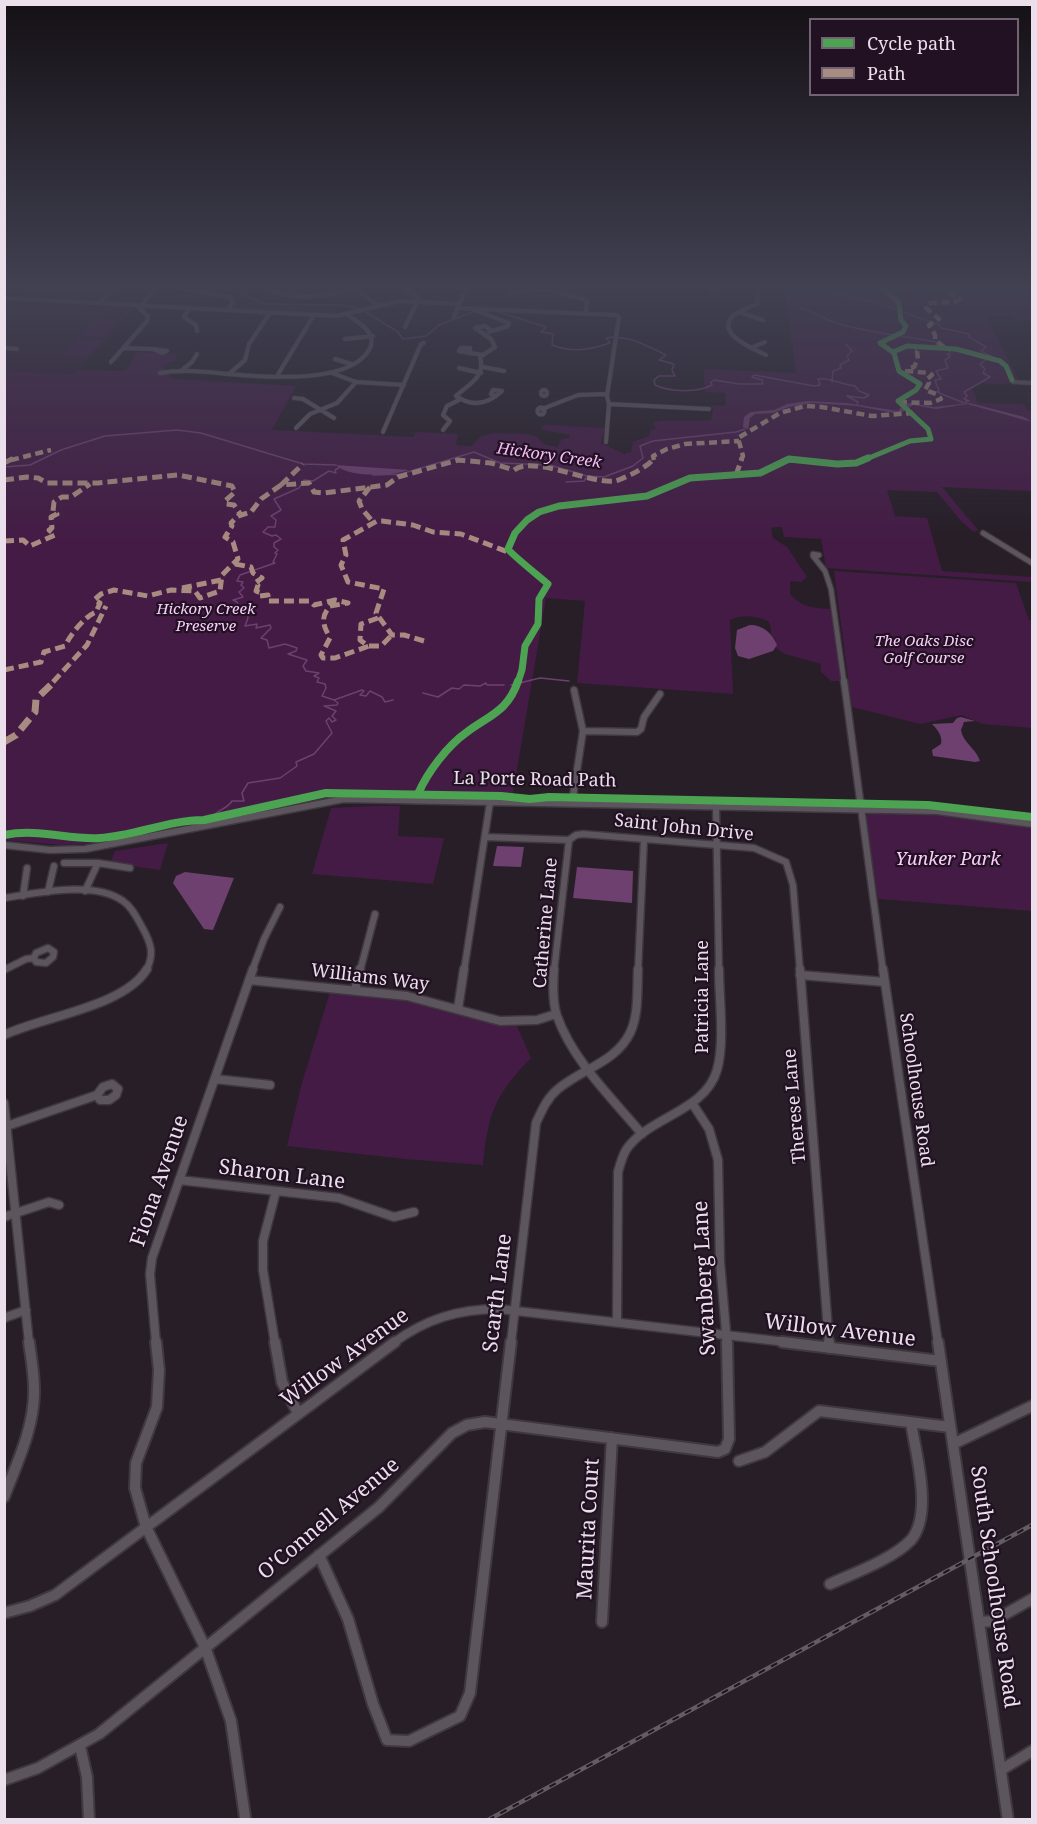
<!DOCTYPE html>
<style>
body{margin:0}
#map{position:relative;width:1037px;height:1824px;overflow:hidden;background:#271e27;font-family:"Noto Serif",serif}
canvas{display:block}
.frame{position:absolute;inset:0;border:6px solid #ebdfeb;pointer-events:none}
.legend{position:absolute;left:809px;top:18px;width:210px;height:78px;box-sizing:border-box;background:#211122;border:2px solid #726372;margin:0;padding:8px 10px;list-style:none;font-size:18px;color:#ebdfeb}
.legend li{display:flex;align-items:center;gap:12px;height:30px}
.legend b{width:30px;border:2px solid #726372}
</style>
<div id="map">
<canvas width="1037" height="1824"></canvas>
<div class="frame"></div>
<ul class="legend">
<li><b style="height:8px;background:#4ca352"></b>Cycle path</li>
<li><b style="height:8px;background:#a88b81"></b>Path</li>
</ul>
</div>
<script>
const ctx = document.querySelector('canvas').getContext('2d');
ctx.lineJoin = 'round';
function fillPath(path, color) { ctx.fillStyle = color; ctx.fill(path, 'evenodd'); }
function strokePath(path, color, width, dash) { ctx.strokeStyle = color; ctx.lineWidth = width; ctx.lineCap = dash ? 'butt' : 'round'; ctx.setLineDash(dash || []); ctx.stroke(path); }
function label(font, color, halo, rows, align = 'center') {
  ctx.font = font + ' "Noto Serif",serif'; ctx.lineWidth = 4.5; ctx.setLineDash([]); ctx.textBaseline = 'middle'; ctx.strokeStyle = halo; ctx.fillStyle = color; for (const [text, x, y, turn = 0] of rows) {
    ctx.save(); ctx.translate(x, y); ctx.rotate((+turn || 0) * Math.PI / 180); ctx.textAlign = isNaN(turn) ? turn : align; if (halo) ctx.strokeText(text, 0, 0); ctx.fillText(text, 0, 0); ctx.restore();
  }
}
fillPath(new Path2D(`
 M29,286H116L99,303L15,298Z
 M5,300L137,306L74,374L5,371Z
 M257,302L281,305H335L338,316L227,309L232,303Z`), '#311d31');
fillPath(new Path2D(`
 M784,286H1032V320H1016L1013,316L986,315L1019,381C1004,388 986,380 971,386L978,403L1024,404L1027,410L1032,412V491L942,487L978,530L974,532L961,521L937,492L887,490L895,516L927,518L942,571L1032,577V582L826,568L821,539L784,537L782,527H774L771,529L773,538L787,547L807,577L801,582L790,581V594C802,608 814,608 832,609L841,681H831L821,672V664L785,654L776,648V641L771,634V627L768,621C755,616 743,614 730,620L733,694L577,683L585,601L546,598L512,799L351,796L98,844L61,845L5,840V371L74,374L78,370L123,371L129,366L135,352L176,354V359L164,366L165,374L171,376V379L296,386L272,430L413,437L416,432L458,434L456,445L472,446L481,436L494,433L526,434L536,436L544,444L557,447L562,439L570,438V435L544,430L541,427L546,425L605,428L601,443L624,454L631,452L633,442L649,436L651,430L656,428L653,422C672,419 691,422 711,420L713,409L711,405L726,406L725,393L705,392L704,369L796,373Z
 M95,319L118,320L104,336L80,335Z
 M79,339L103,340L86,358L61,356Z
 M834,571L1016,583L1029,620H1032V728L982,724L962,715L920,724L852,707Z
 M372,806H400L398,836L444,838L433,884L312,874L331,808Z
 M872,812L968,817L1032,827V911L878,899L867,828V815Z
 M168,843L160,870L110,863L115,851Z
 M330,992C366,996 405,996 441,1007C467,1015 488,1027 517,1026L531,1058C495,1095 488,1113 483,1165L405,1159L287,1146L301,1086Z`), '#441b45');
fillPath(new Path2D(`
 M807,401L847,403L898,411L904,404L910,403L934,407L970,403L1024,417L1032,422L967,404L936,409L913,405L899,414L857,406L812,403L789,407L773,413L755,414L750,418L748,429L743,427L744,417L751,412L774,410L787,404Z
 M336,465L409,470C392,476 349,478 336,465Z
 M750,625C763,625 772,633 777,645L773,651L749,659L738,656L735,648L737,630Z
 M961,717L975,721L964,722L961,730C963,743 976,748 980,761L975,762L933,756L932,750L941,744C943,736 937,729 932,724L953,723L957,718Z
 M497,846L524,847L521,867L493,866Z
 M577,867L633,871L632,903L573,898Z
 M185,872L234,878L213,930L204,929L173,883L176,876Z`), '#6d406f');
strokePath(new Path2D(`
 M220,287L240,292L264,304L340,305L362,309
 M831,292C852,298 882,302 900,311
 M800,308C815,311 825,320 839,324C872,333 904,336 937,342L936,345L949,350L950,354H947L950,357L945,360L948,368L936,371L941,379L935,380L939,391L937,392L964,403
 M495,311L546,327L541,332L553,334L552,345C572,353 590,350 610,343L606,338C628,334 646,346 666,355L659,360L674,364L672,370L675,376H659L654,380L655,385C670,392 697,393 712,385L711,382L714,380L739,384H763L762,380L752,377L754,375L814,386L820,385L818,379C830,377 842,385 855,386L859,391L869,395L864,398L847,396L858,402L857,405
 M366,312L398,332L403,339L426,336L439,325L475,311
 M903,312L940,325L941,328L969,334V337L986,347L981,351L991,356L980,364L985,369L983,373L990,377L964,392L967,396L964,399L969,401H966V404
 M832,382L833,371L841,368L840,365L849,360L847,356L852,351L846,344
 M4,467L30,465L61,450L105,436L177,430L201,433L303,464L336,465
 M340,467L335,470L336,473L329,471L313,481L304,480L299,488L274,499L281,510L271,516L276,520L275,527H268L263,532L272,536L276,535L281,539L274,543V547L278,550L275,553L277,554L273,562L275,563L240,575L237,581L243,582L241,585L244,588L239,592L243,597L233,600L237,602L240,609H247L248,618L245,626L257,624L256,628L270,625L271,628L261,638L267,640L269,648L285,644L297,648L296,651L288,654L307,660L303,666L306,671L319,673L314,676L319,678L317,682L325,684L326,688L322,696L334,700L362,690L364,691L360,695L366,696L370,691L382,697L385,702L393,700
 M373,475L401,474L474,452L500,463L550,465L587,476L604,477L633,466L643,458L640,446L653,441L736,432L745,429
 M566,482L584,481L587,476
 M511,685L540,678L569,681
 M423,693L438,697L452,688L459,689L464,685L480,686L486,683L487,685H504
 M213,816C219,809 227,809 232,801H244L242,793L248,783L280,778L297,766L296,762L314,754L332,733L326,721L329,718L332,722L336,720L332,716L336,711L324,706L337,705L338,703L334,700`), '#6d406f', 1.5);
const minorFar4 = new Path2D(`
 M170,286L230,297L233,303L227,310
 M259,286C290,303 323,296 356,289
 M401,286L419,298L405,327
 M452,286L466,288
 M547,286L553,291L584,299L587,302L586,313
 M759,286L757,304C750,307 741,310 735,314C712,333 754,349 766,355
 M354,288L379,306
 M4,289L8,286
 M712,291L715,286
 M509,293L549,289
 M289,295L295,286
 M4,298L337,316L400,301L459,304
 M100,303L116,286
 M189,308L184,317L196,325L197,331
 M457,308L617,315L619,317L607,396L609,404L606,442
 M472,309L509,323L508,326L489,332
 M739,312L763,320
 M454,317L467,286
 M492,331L485,326L475,328L491,339L495,347L480,357C486,377 469,384 456,396C473,408 488,404 502,391L493,390L491,394L495,396
 M345,339L373,336
 M753,347L765,342
 M4,348L17,349
 M123,348L153,349
 M461,348H470V353L459,351Z
 M153,349L167,351L162,353Z
 M470,353L483,355
 M335,359L351,364
 M111,362L147,321L148,316L139,308L158,286
 M483,367L504,371
 M459,368L481,373
 M181,371L192,362L197,354
 M160,373C183,369 206,372 229,374C264,377 348,385 369,350C379,333 359,323 348,315
 M230,373L245,360L249,344L270,313
 M332,373L356,382L404,385
 M277,376L314,315
 M1012,380L1013,382L1032,383
 M541 393a3 3 0 1 1 6 0a3 3 0 1 1-6 0Z
 M294,398L303,399L334,418
 M609,404L709,409
 M537.5 411a3.5 3.5 0 1 1 7 0a3.5 3.5 0 1 1-7 0Z
 M542,409L578,395L607,394
 M296,428L310,414L337,403L356,382
 M443,430L450,421L443,415L447,406L459,400
 M383,432L421,344L424,343`);
const minorFar3 = new Path2D(`
 M983,533L1032,563
 M815,558L819,555L813,554V556L825,571L831,589L844,682`);
const minorFar2 = new Path2D(`
 M844,681L883,971
 M583,731L637,732L641,729L644,717L660,694
 M572,803L583,731L574,690
 M716,806L719,971
 M485,837L569,840
 M4,845L50,850L85,849L344,799L937,811L1032,824
 M64,863H98
 M85,891L98,863L130,868
 M48,892L54,866
 M23,896L27,868
 M4,898C37,893 94,880 123,901C132,907 137,918 142,927C151,943 155,954 146,971
 M48,948L54,952L53,957L46,963L36,962L34,958L36,953Z
 M4,970L26,959L34,958
 M252,971L264,939L280,907
 M360,971L375,914
 M464,971L490,802
 M554,971L569,840L576,835L583,834L754,848L786,862L793,885L800,971
 M638,971L644,839`);
const minorFar1 = new Path2D(`
 M554,969C553,983 552,1002 557,1016C573,1061 612,1098 642,1134
 M800,969L829,1343
 M883,969L938,1343
 M800,975L885,982
 M249,980L407,996L500,1021L537,1020L556,1014
 M355,990L360,969
 M458,1009L464,969
 M4,1035C44,1016 124,1007 147,969
 M215,1079L270,1085
 M112,1084L118,1089L116,1095L109,1100H100L97,1095L103,1087Z
 M4,1103L29,1343
 M692,1103L709,1129L718,1160L720,1262L727,1343
 M4,1127L97,1095
 M179,1180L339,1198L394,1217L414,1212
 M4,1217L49,1202L59,1205
 M4,1318L26,1310
 M617,1322L618,1172C620,1165 622,1157 626,1150C649,1116 705,1112 717,1070C725,1042 719,999 719,969
 M156,1343L150,1274L152,1258L253,969
 M275,1343L263,1270V1241L276,1191
 M393,1343C426,1319 458,1309 499,1309L795,1343
 M511,1343L536,1123C542,1110 547,1098 558,1089C582,1069 616,1062 630,1033C639,1015 637,989 638,969`);
const minor = new Path2D(`
 M156,1342L159,1370L157,1407L136,1463L135,1488L146,1527L205,1647L231,1721L245,1817
 M275,1342L282,1382L298,1413
 M782,1342L941,1361
 M829,1342V1348
 M938,1342L1008,1820
 M953,1444L1032,1406
 M739,1461L765,1452L819,1411L950,1427
 M4,1497C17,1463 35,1426 34,1389C34,1373 31,1357 29,1342
 M319,1555L348,1619L373,1704L387,1740L409,1741L460,1716L470,1693L511,1342
 M830,1584C854,1573 893,1559 911,1540C933,1514 916,1454 911,1423
 M4,1613L30,1606L55,1595L395,1342
 M602,1622L612,1438
 M980,1622L993,1621L1032,1599
 M80,1746L87,1777L89,1820
 M1001,1770L1032,1751
 M4,1780L38,1768L99,1734L379,1507L452,1433L467,1425L485,1422L718,1452L725,1449L729,1439L727,1342`);
strokePath(minorFar4, '#3f383f', 5);
strokePath(minorFar3, '#3f383f', 7);
strokePath(minorFar2, '#3f383f', 9);
strokePath(minorFar1, '#3f383f', 11);
strokePath(minor, '#3f383f', 14);
strokePath(minorFar4, '#5d555d', 4);
strokePath(minorFar3, '#5d555d', 4.5);
strokePath(minorFar2, '#5d555d', 6);
strokePath(minorFar1, '#5d555d', 8);
strokePath(minor, '#5d555d', 10);
const rail = new Path2D(`
 M488,1820L1032,1525`);
strokePath(rail, '#635c63', 4.5);
strokePath(rail, '#211122', 2, [7]);
strokePath(new Path2D(`
 M944,347L935,340V335L929,325L939,319L926,308L929,303L954,302L960,299L950,293L951,289H956L953,286
 M899,402L930,403L941,399L936,394L925,390L929,383L927,379L932,375L930,373L907,371L908,368L914,367L918,359L917,351L922,347
 M11,460L51,450
 M654,460L653,456L667,449L685,444L739,441
 M741,460L743,456L738,438L780,413L805,406L822,407L872,416L913,413`), '#a88b81', 4.5, [8, 4.5]);
strokePath(new Path2D(`
 M4,463L14,458
 M736,475L742,458
 M4,480L27,477L38,478L47,483H98L178,475L232,486L235,492L225,501L226,504L234,505L241,515
 M281,485L303,464
 M370,487L359,501L362,509L374,523
 M4,541L23,540L30,546L55,535L49,530L52,528L51,517L57,514L53,511L54,502L62,497H71L90,484
 M235,564L251,567L253,573L262,578L255,583L258,585L256,591L261,593L260,596L268,595V601H310L314,605L335,600L348,603L330,606C320,618 323,625 330,638L321,655L323,658H335L369,646
 M182,588L221,580V576
 M378,618L361,624L360,640L368,646H381L392,635
 M424,641L404,635H392L376,613L384,589L348,582L341,565L346,555L343,540L377,521H382L413,525L433,532L461,534L508,552
 M4,670L41,662L44,652L65,646C70,635 85,616 96,612L100,603L94,600L101,594L114,590L148,596L171,590L195,591L200,598L220,591L222,575L238,559L233,542L225,537L232,526L231,523L238,516L251,512L261,499L281,485L309,483L314,492L324,493L387,485L398,477L458,460L491,463L514,470C533,455 589,484 615,481C620,480 627,476 632,474C640,470 650,464 654,458
 M53,682L87,645L106,606`), '#a88b81', 5, [10, 5]);
strokePath(new Path2D(`
 M4,742L16,735L35,712L36,699L55,681`), '#a88b81', 7, [14, 7]);
strokePath(new Path2D(`
 M893,352L907,346L956,349L1000,361L1006,366L1012,380
 M788,460H794
 M864,460L910,441L931,439L928,429L898,401L916,390L920,384L899,371L894,353L880,343L903,332L906,326L901,320L899,303L880,286`), '#4ca352', 5);
strokePath(new Path2D(`
 M518,682L522,670L525,646L538,624L539,599L548,584C541,578 510,553 508,549L515,533L527,520L539,512L559,506L647,496L690,478L760,473L789,459L837,464L856,463L868,458`), '#4ca352', 7);
strokePath(new Path2D(`
 M418,794C427,773 447,746 467,732C490,715 508,711 518,681
 M4,835C39,828 67,840 100,838C135,836 168,820 204,820L326,793L501,796L530,799L549,797L928,805L1032,817`), '#4ca352', 8);
const sky = ctx.createLinearGradient(0, 0, 0, 542);
sky.addColorStop(0, '#151015');
sky.addColorStop(0.53, '#414152');
sky.addColorStop(1, '#41415200');
ctx.fillStyle = sky;
ctx.fillRect(0, 0, 1037, 542);
label('italic 15px', '#facdfa', '#211122', [
 ["Hickory Creek",206,610],
 ["Preserve",206,627],
 ["The Oaks Disc",924,642],
 ["Golf Course",924,659]
]);
label('italic 16px', '#f8bdf9', '#211122', [
 ["Hickory Creek",549,456,8]
]);
label('18px', '#ebdfeb', '#211122', [
 ["La Porte Road Path",535,780,1],
 ["Saint John Drive",684,828,6],
 ["Catherine Lane",546,923,-85],
 ["Williams Way",370,978,7],
 ["Patricia Lane",703,997,-90],
 ["Schoolhouse Road",916,1090,82],
 ["Therese Lane",795,1106,-95]
]);
label('italic 18px', '#facdfa', '#211122', [
 ["Yunker Park",948,860]
]);
label('21px', '#ebdfeb', '#211122', [
 ["Sharon Lane",282,1175,7],
 ["Fiona Avenue",160,1181,-71],
 ["Swanberg Lane",705,1278,-93],
 ["Scarth Lane",498,1293,-83],
 ["Willow Avenue",840,1331,7],
 ["Willow Avenue",345,1358,-36],
 ["O'Connell Avenue",329,1519,-40],
 ["Maurita Court",589,1529,-87],
 ["South Schoolhouse Road",994,1587,82]
]);
</script>
